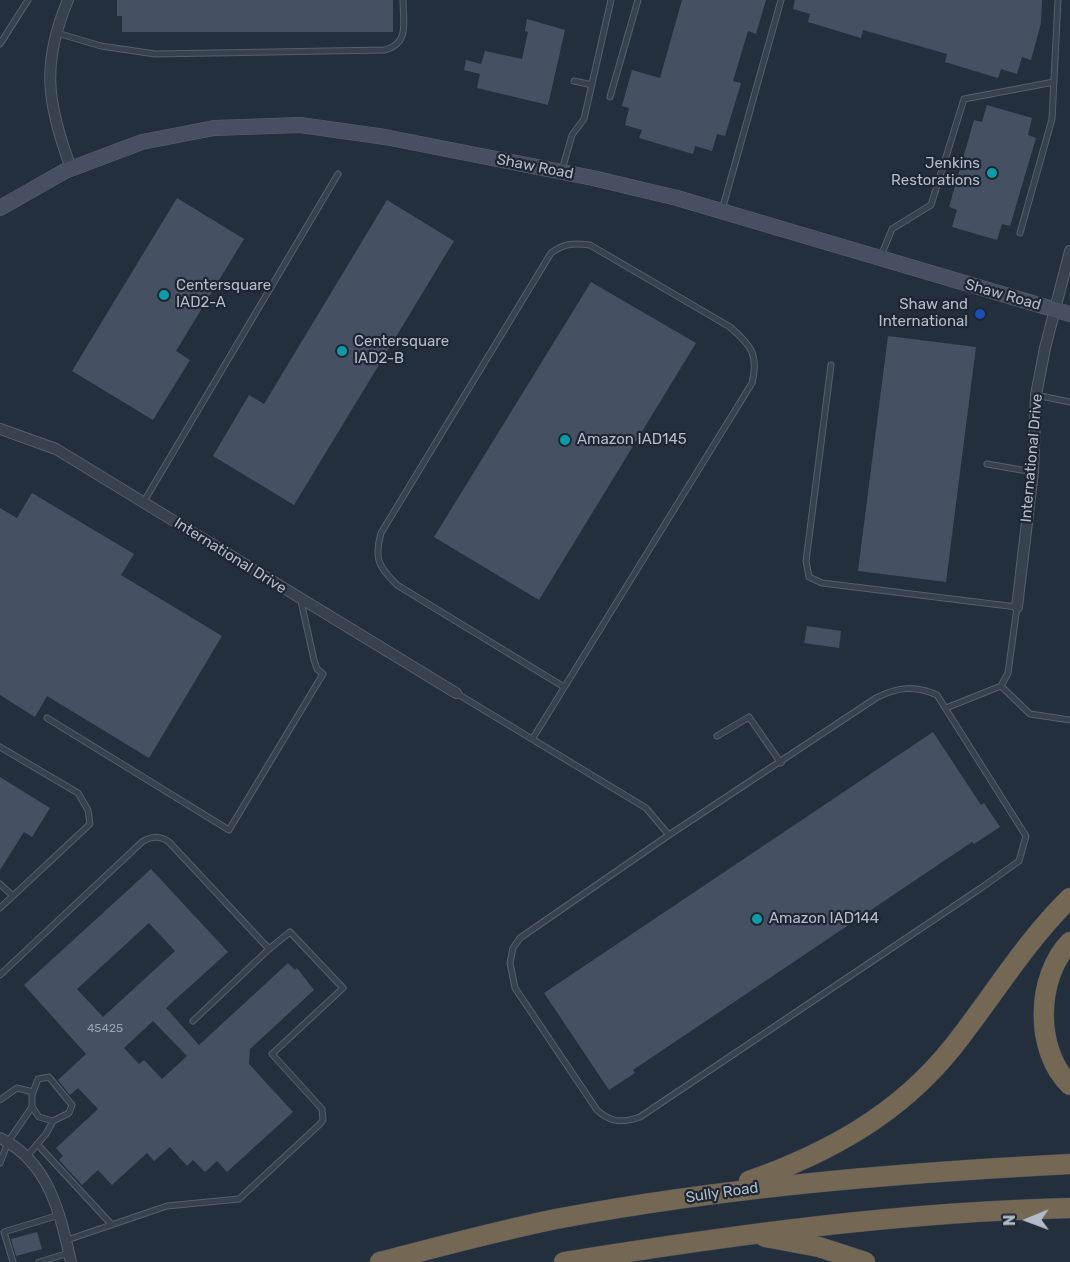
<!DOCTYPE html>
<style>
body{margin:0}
#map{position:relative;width:1070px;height:1262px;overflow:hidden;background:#242f3e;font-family:Rubik,sans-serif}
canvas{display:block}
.north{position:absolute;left:998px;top:1190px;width:60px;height:60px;-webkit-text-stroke:4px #1d2633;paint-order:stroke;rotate:269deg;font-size:16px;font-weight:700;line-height:24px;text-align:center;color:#b4bcc9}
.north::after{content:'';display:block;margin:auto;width:21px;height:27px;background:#b4bcc9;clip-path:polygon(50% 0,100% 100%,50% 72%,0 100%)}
</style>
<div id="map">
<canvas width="1070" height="1262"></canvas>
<div class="north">N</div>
</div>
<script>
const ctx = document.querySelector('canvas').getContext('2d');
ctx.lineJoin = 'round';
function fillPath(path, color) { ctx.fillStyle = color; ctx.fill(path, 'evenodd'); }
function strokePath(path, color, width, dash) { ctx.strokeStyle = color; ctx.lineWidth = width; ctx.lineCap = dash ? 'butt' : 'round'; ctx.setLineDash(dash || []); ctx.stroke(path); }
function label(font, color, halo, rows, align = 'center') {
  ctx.font = font + ' Rubik,sans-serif'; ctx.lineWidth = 4.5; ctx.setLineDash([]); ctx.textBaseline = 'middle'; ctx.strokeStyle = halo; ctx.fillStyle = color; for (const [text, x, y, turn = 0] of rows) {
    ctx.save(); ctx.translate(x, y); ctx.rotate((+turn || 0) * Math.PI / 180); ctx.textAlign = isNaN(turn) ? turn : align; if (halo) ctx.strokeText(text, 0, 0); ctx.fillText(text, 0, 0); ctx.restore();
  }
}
fillPath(new Path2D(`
 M117,0H393V32H122V16H117Z
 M682,0H766L756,34L748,31L733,81L741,83L725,136L717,134L712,151L695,146L693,154L639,138L642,130L625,125L629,108L622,106L632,70L660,78Z
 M795,0H1042L1041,23L1031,60L1022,57L1017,74L1001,69L998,78L945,62L947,54L863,30L861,38L808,22L810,14L793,9Z
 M527,19L565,30L548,105L477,88L480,74L464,70L466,60L481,64L485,51L522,59L528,32L525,31Z
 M987,105L1032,118L1028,135L1036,138L1010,226L1002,224L997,240L952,227L957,210L949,207L974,120L982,122Z
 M177,198L244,239L176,351L190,360L153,420L72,371Z
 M387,200L454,241L294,505L213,456L249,395L264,404Z
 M591,282L696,343L539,600L434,537Z
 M888,336L976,347L946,582L858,571Z
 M32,493L134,554L121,575L222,636L149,758L47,696L35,717L0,695V508L17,518Z
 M807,626L841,631L839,648L804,643Z
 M933,732L981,805L984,803L1000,827L974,844L972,842L633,1070L635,1073L609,1090L544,993Z
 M0,777L50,808L32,837L24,832L0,870Z
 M151,869L228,952L166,1008L199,1045L288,963L295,970L297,968L314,990L250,1049L249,1064L293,1112L227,1172L217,1161L205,1172L193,1160L187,1166L170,1147L154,1161L147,1153L112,1185L98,1170L82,1185L59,1160L63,1156L56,1148L98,1109L78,1088L70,1095L58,1080L86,1054L24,985ZM149,923L175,951L103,1017L77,989ZM153,1021L187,1056L162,1079L144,1060L139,1064L124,1048Z
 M37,1232L42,1249L16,1256L11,1239Z`), '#455162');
const service = new Path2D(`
 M57,33L101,46L155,54L385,50C410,43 403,22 403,0
 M0,44L28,0
 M574,81L592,85
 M610,97L638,0
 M562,170L572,135L584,119L611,0
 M722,210L781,0
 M1020,233L1052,119L1058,0
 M881,256L892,229L931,205L964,99L1054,82
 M831,365L806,561L809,577L822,583L1017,607L1008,673L1001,686L1030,714L1070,720
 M1036,395L1070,402
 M987,464L1033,472
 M143,503L338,174
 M456,693L646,808L669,835L520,938L513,948L510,963L515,988L597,1110C611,1123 623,1123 640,1117L981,888L1019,861L1026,836L937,695C915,685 897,687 876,698L669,835
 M946,708L1001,686
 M47,718L229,830L323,674L317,669L314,660L301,601
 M717,736L749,717L781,763
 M533,738L752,383C759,355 751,345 730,327L590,245C573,243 565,243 551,253L381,533C374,559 378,566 397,585L564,687
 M0,747L78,793L88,810L90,824L0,908
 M0,884L13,896
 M0,975L142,842C151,836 161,836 169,842L269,949L193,1021
 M0,1100L17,1088L33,1092
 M37,1144L112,1225
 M27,1156L46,1134L53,1121
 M0,1163L8,1142L32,1107V1095L38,1079L49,1077L72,1105L69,1113L53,1121L39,1117L32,1107
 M67,1240L167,1206L239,1199L320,1124L323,1120L322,1109L272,1054L343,988L290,932L269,949
 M13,1262L4,1232L59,1215
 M39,1262L69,1253`);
const minor = new Path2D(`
 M68,0C41,64 47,104 71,168
 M0,429L56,449L456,693
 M1017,607L1033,472L1036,395L1045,348L1070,251
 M0,1138C49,1162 60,1213 71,1262`);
const secondary = new Path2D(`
 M0,208L65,171L142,142L214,128L300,125L385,137L593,178L677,198L1070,314`);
const motorway = new Path2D(`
 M1070,942C1036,977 1034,1050 1070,1085
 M749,1181C828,1153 898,1115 952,1048C992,998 1024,943 1070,898
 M765,1237L819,1247L865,1262
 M380,1262C438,1247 497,1231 556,1219C726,1187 898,1173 1070,1164
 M564,1262C733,1235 899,1212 1070,1208`);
strokePath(service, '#565f6c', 7);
strokePath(minor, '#565f6c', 12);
strokePath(secondary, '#565f6c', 16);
strokePath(motorway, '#434c59', 21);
strokePath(service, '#38414e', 5);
strokePath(minor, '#38414e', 10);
strokePath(secondary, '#465061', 15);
strokePath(motorway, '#746855', 20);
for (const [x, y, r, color] of [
 [992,173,6,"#0f9aa8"],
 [164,295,6,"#0f9aa8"],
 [980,314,6,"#1a4fb4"],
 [342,351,6,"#0f9aa8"],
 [565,440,6,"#0f9aa8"],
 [757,919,6,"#0f9aa8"]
]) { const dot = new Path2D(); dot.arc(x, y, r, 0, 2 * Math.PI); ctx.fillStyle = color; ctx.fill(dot); strokePath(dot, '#1d2633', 2); }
label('12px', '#98a1af', null, [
 ["45425",105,1029]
]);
label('15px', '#b4bcc9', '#1d2633', [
 ["Jenkins",980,164,"right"],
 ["Restorations",980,181,"right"],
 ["Centersquare",176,286],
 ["IAD2-A",176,303],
 ["Shaw and",968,305,"right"],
 ["International",968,322,"right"],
 ["Centersquare",354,342],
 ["IAD2-B",354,359],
 ["Amazon IAD145",577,440],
 ["Amazon IAD144",769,919]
], 'left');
label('15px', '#b4bcc9', '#1d2633', [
 ["Shaw Road",535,167,11],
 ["Shaw Road",1003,295,16],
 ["International Drive",1032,458,-85],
 ["International Drive",230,556,32],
 ["Sully Road",722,1193,-8]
]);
</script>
